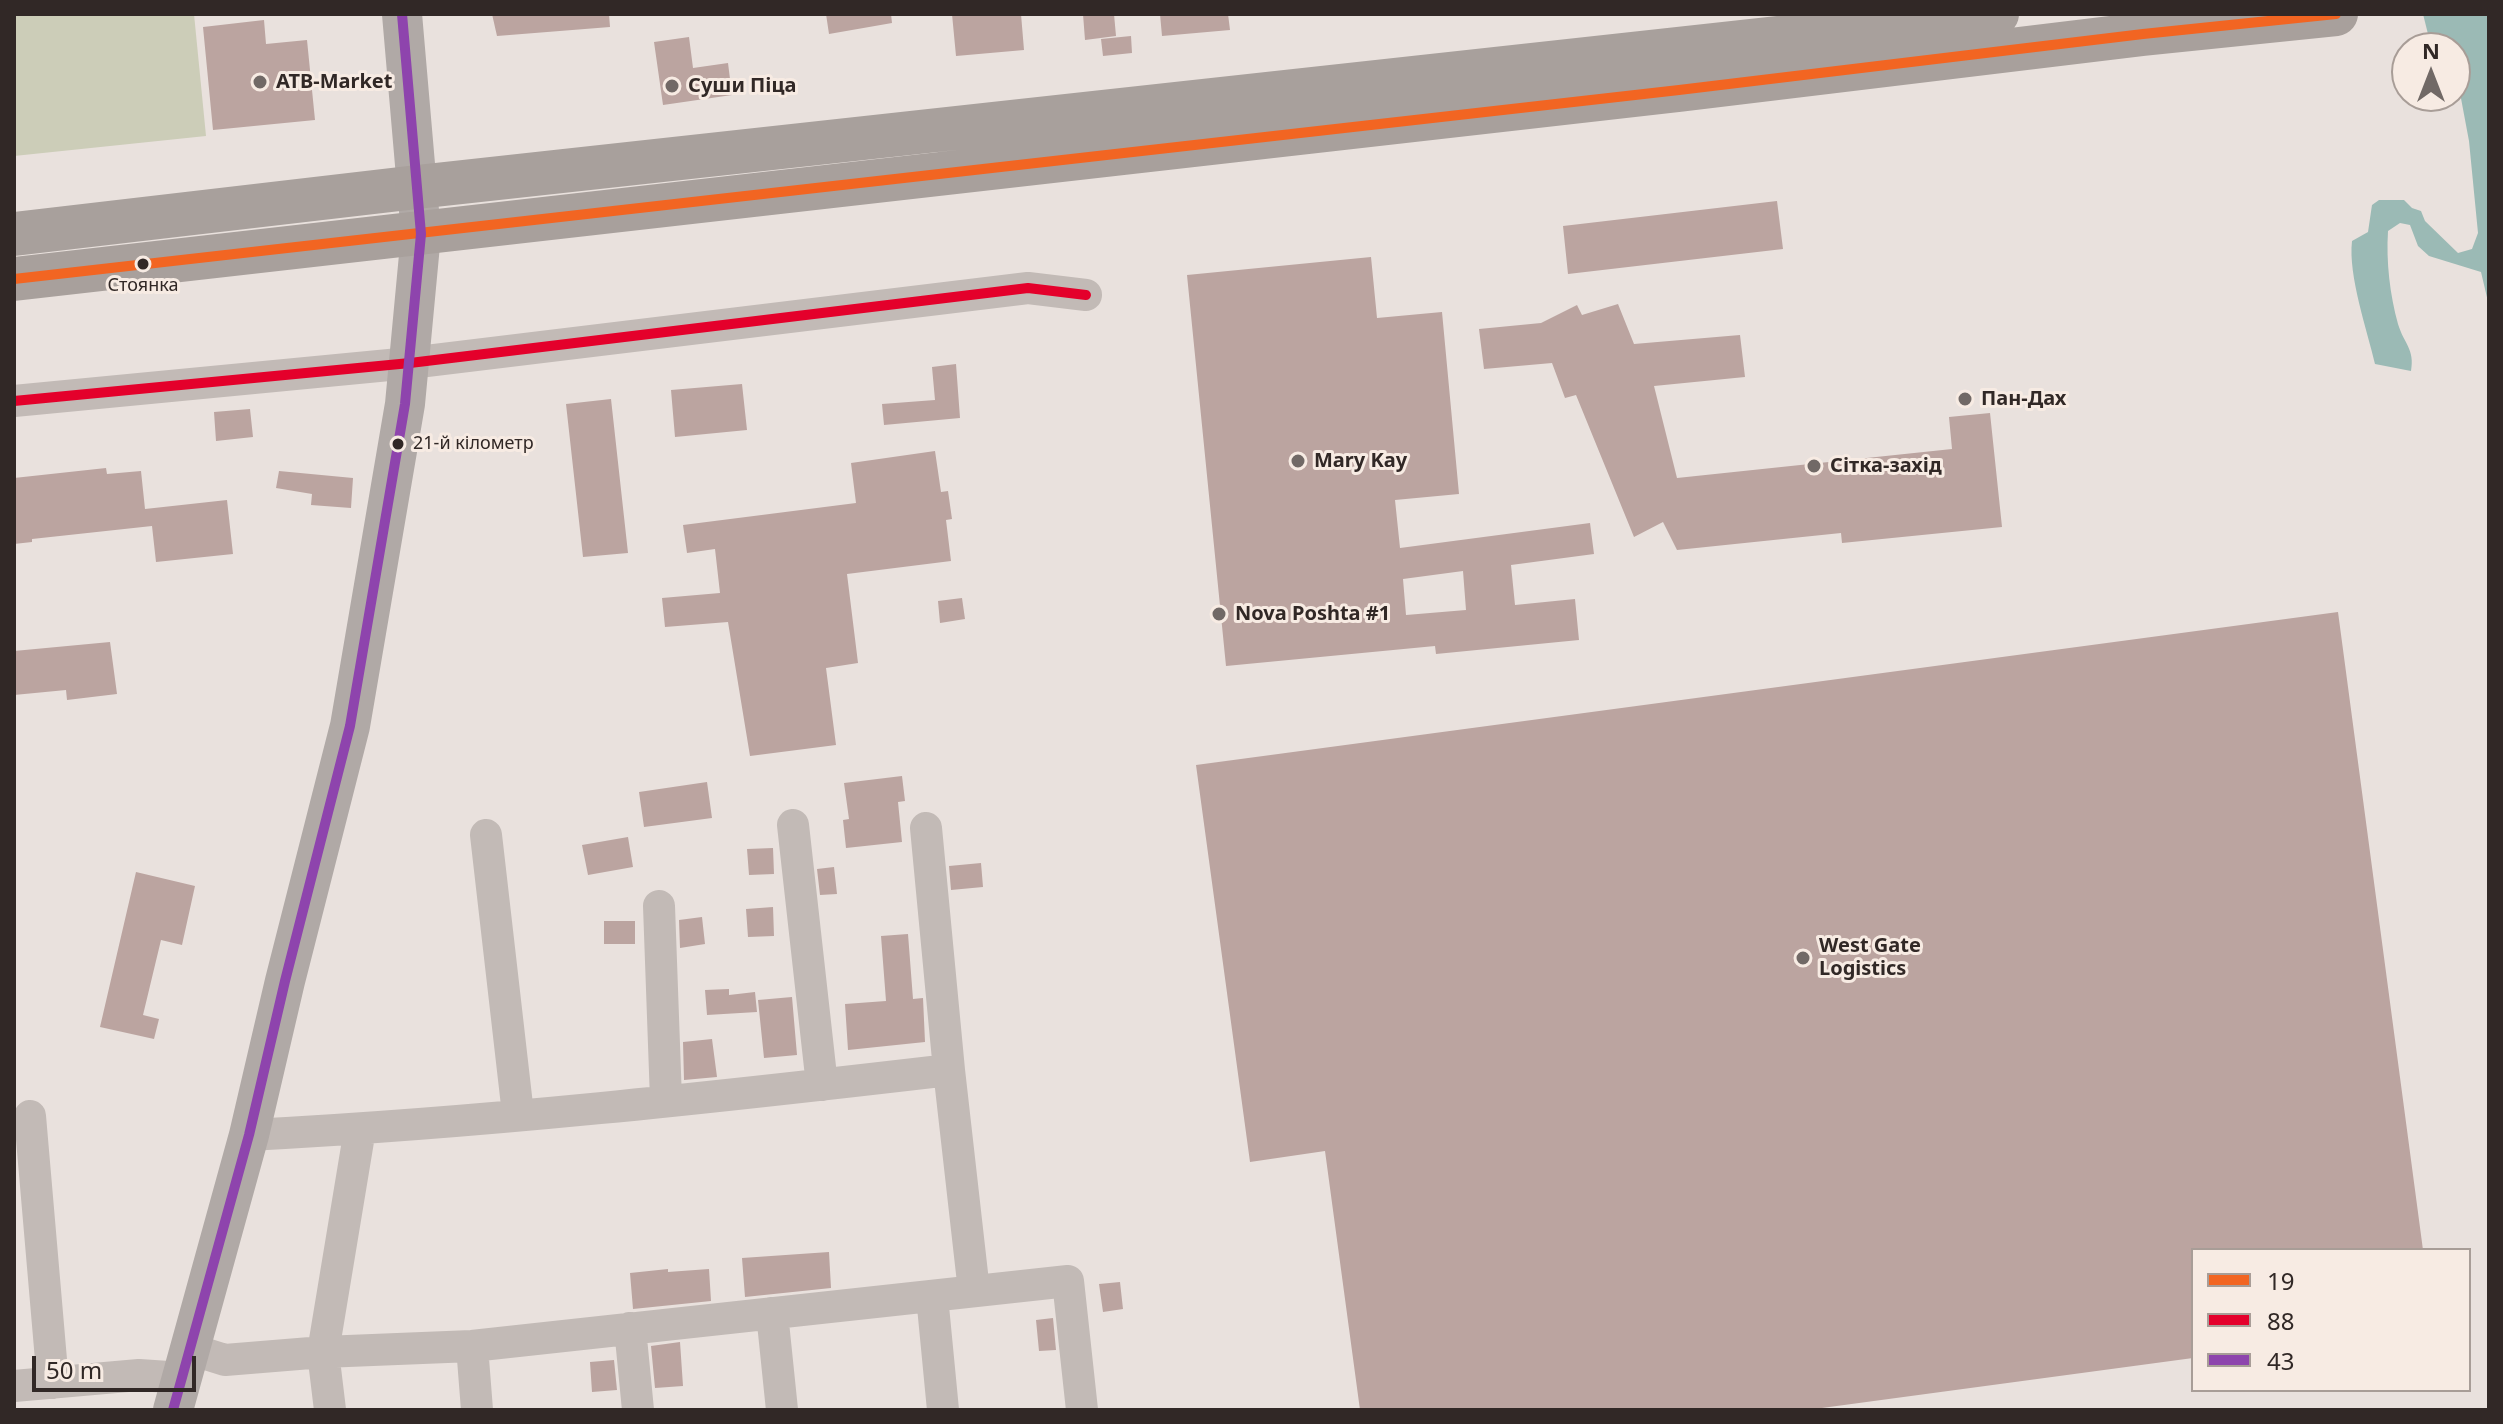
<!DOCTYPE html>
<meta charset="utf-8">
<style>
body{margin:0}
#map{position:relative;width:2503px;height:1424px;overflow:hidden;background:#e9e1dd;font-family:"Noto Sans",sans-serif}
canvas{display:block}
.frame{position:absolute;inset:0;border:16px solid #312826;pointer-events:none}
.legend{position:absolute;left:2191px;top:1248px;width:280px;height:144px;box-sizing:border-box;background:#f7ebe3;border:2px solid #a89d97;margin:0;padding:10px 14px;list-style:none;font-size:24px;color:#312826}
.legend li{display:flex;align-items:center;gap:16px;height:40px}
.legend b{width:40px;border:2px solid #a89d97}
.north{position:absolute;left:2391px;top:32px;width:80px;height:80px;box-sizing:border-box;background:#f7ebe3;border:2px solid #a89d97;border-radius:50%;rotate:0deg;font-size:22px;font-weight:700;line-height:32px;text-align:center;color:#312826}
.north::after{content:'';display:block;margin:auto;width:28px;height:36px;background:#716966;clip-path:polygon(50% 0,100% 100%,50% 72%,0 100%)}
.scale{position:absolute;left:32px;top:1356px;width:164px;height:36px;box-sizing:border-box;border:4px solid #312826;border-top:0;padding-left:10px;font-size:24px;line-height:28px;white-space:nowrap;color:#312826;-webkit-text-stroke:6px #f7ebe3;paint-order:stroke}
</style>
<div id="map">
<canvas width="2503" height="1424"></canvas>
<div class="frame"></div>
<ul class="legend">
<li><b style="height:10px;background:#f26522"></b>19</li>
<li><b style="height:10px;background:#e4002b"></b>88</li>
<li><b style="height:10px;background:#8e44ad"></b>43</li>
</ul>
<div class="north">N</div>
<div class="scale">50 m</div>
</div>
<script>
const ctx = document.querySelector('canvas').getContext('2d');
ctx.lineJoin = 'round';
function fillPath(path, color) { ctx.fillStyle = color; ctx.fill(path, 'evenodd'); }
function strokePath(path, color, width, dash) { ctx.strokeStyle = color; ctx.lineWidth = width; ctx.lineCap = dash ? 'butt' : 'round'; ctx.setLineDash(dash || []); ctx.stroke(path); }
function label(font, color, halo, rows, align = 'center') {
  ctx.font = font + ' "Noto Sans",sans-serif'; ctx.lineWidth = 6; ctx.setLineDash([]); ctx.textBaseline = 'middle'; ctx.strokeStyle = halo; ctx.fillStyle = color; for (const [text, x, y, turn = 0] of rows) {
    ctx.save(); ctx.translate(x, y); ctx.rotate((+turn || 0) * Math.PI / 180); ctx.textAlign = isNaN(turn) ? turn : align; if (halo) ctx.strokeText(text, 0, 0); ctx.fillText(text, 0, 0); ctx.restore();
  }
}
fillPath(new Path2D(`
 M14,14H194L206,136L14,156Z`), '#cccdb8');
fillPath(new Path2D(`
 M2423,14H2489V306L2481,272L2429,256L2418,246L2410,225L2400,223L2388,231C2386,262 2390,295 2398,324C2404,344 2415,349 2411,371L2375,364C2367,329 2348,276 2352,241L2368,232L2372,205L2379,200H2404L2412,208L2421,211L2425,221L2458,253L2472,249L2478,233L2469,141L2460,93L2455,84V48H2434L2429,38Z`), '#9bbab5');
fillPath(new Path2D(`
 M492,14H609L610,27L497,36Z
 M826,14H891L892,23L829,34Z
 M952,14H1021L1024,50L956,56Z
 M1083,14H1114L1116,36L1085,40Z
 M1160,14H1228L1230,30L1162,36Z
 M264,20L266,44L307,40L315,120L213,130L203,27Z
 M1131,36L1132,53L1103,56L1101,39Z
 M689,37L693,68L728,63L732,95L663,105L654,42Z
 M1777,201L1783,249L1568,274L1563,226Z
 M1371,257L1377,318L1442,312L1459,494L1395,500L1400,548L1590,523L1594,554L1511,565L1515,605L1575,599L1579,640L1436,654L1435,646L1226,666L1187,275ZM1463,571L1466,610L1406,615L1403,579Z
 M1618,304L1634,344L1740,335L1745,377L1654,386L1677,478L1952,449L1949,417L1990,413L2002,527L1842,543L1841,533L1677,550L1663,522L1634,537L1576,395L1565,398L1552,363L1484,369L1479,329L1541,323L1577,305L1582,315Z
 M956,364L960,418L884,425L882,404L935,400L932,367Z
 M742,384L747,430L675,437L671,390Z
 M611,399L628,553L583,557L566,404Z
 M250,409L253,437L216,441L214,412Z
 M935,451L941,492L948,491L952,519L946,520L951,561L847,574L858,663L826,668L836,745L750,756L728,622L665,627L662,598L720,593L715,549L687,553L683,525L856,503L851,463Z
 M106,468L107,474L141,471L145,509L227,500L233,554L156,562L152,526L32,539V542L14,544V478Z
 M279,471L353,478L351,508L311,505L312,494L276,488Z
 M962,598L965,619L940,623L938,601Z
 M2338,612L2423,1250H2193V1358L1807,1410H1360L1325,1151L1250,1162L1196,765Z
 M110,642L117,694L67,700L66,690L14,695V651Z
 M902,776L905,801L898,802L902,842L846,848L843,820L849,819L844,783Z
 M707,782L712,818L644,827L639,792Z
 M628,837L633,867L588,875L582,845Z
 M773,848L774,874L749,875L747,849Z
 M981,863L983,887L951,890L949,866Z
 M834,867L837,894L820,895L817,869Z
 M136,872L195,886L182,945L161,940L143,1015L159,1019L154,1039L100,1027Z
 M773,907L774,936L748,937L746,909Z
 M702,917L705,944L680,948L679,920Z
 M604,921H635V944H604Z
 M908,934L913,999L923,998L925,1042L848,1050L845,1004L886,1001L881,936Z
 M729,989V995L755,992L757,1012L707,1015L705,990Z
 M792,997L797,1055L764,1058L758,1000Z
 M712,1039L717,1077L684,1080L683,1042Z
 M829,1252L831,1288L745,1297L742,1258Z
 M668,1269V1272L709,1269L711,1301L633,1309L630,1273Z
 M1120,1282L1123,1309L1103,1312L1099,1284Z
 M1053,1318L1056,1350L1039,1351L1036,1320Z
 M680,1342L683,1386L655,1388L651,1346Z
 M614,1360L617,1390L592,1392L590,1362Z`), '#bba4a0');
strokePath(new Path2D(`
 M14,401L410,363L1028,288L1086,295
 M793,825L822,1085
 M926,828L949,1070
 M486,835L518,1114
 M659,906L666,1100
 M30,1116L53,1383
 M249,1135C482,1123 718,1097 949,1070L974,1291
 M932,1296L943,1410
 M772,1313L782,1410
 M630,1328L638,1410
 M472,1346L477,1410
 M190,1349L225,1360L323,1352L472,1346L1068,1281L1082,1410
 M14,1386L139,1375L183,1378
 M330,1410L323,1352L360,1129`), '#c2bab6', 32);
strokePath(new Path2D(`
 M173,1410L249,1135L285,981L350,726L405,404L421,234L402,14`), '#b0a9a6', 40);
strokePath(new Path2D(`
 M14,234L417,187L1997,14
 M14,279L1679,90L2143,34L2336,14`), '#a8a09c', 44);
strokePath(new Path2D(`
 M14,279L1679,90L2143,34L2336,14`), '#f26522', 10);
strokePath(new Path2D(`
 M14,401L410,363L1028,288L1086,295`), '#e4002b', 10);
strokePath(new Path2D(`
 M173,1410L249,1135L285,981L350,726L405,404L421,234L402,14`), '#8e44ad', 10);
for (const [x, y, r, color] of [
 [260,82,8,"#716966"],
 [672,86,8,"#716966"],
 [143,264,7,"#312826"],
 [1965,399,8,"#716966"],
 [398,444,7,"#312826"],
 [1298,461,8,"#716966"],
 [1814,466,8,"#716966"],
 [1219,614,8,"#716966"],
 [1803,958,8,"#716966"]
]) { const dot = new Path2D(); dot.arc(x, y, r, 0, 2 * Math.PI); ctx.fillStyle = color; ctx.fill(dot); strokePath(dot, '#f7ebe3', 3); }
label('18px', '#312826', '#f7ebe3', [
 ["Стоянка",143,286],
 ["21-й кілометр",413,444,"left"]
]);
label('bold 20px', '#312826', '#f7ebe3', [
 ["ATB-Market",276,82],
 ["Суши Піца",688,86],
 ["Пан-Дах",1981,399],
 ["Mary Kay",1314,461],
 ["Сітка-захід",1830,466],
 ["Nova Poshta #1",1235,614],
 ["West Gate",1819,946],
 ["Logistics",1819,969]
], 'left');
</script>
